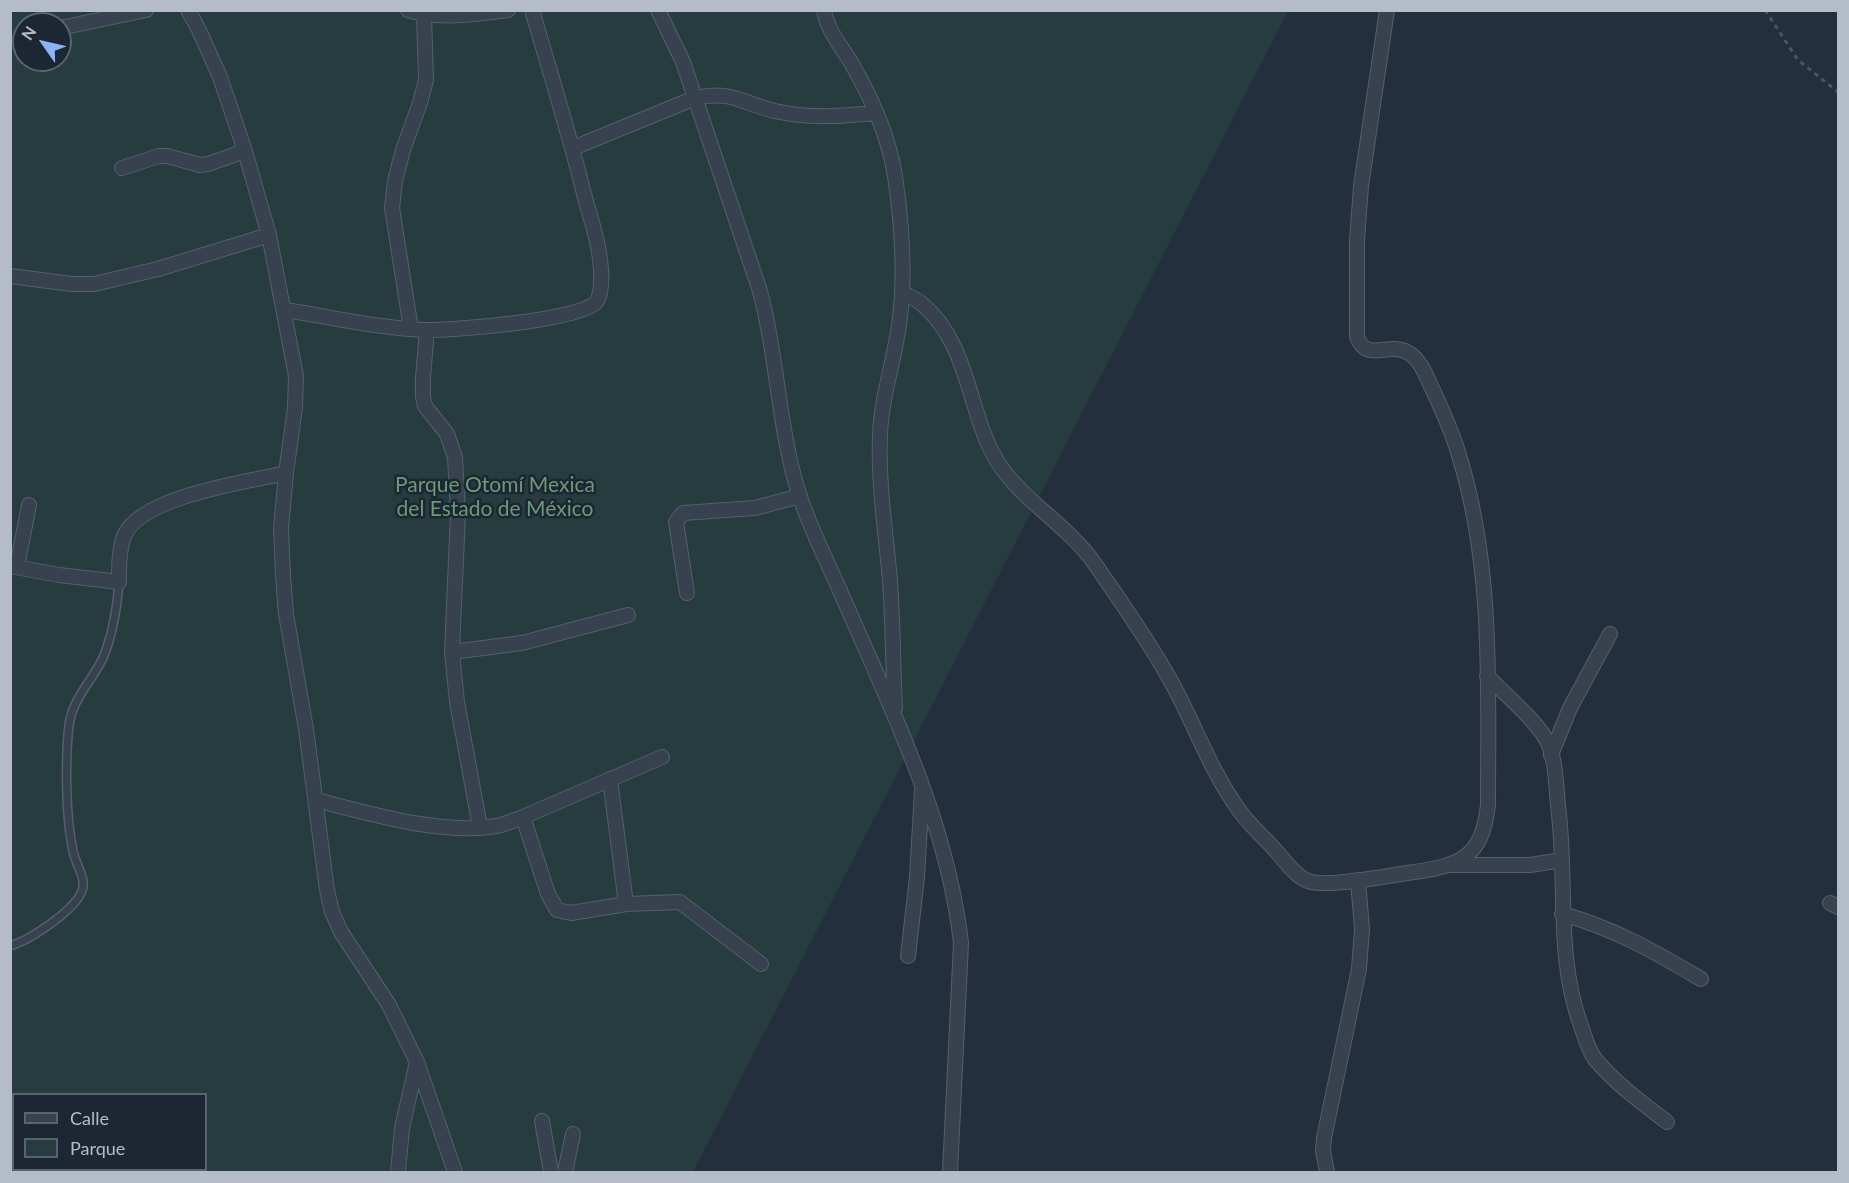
<!DOCTYPE html>
<meta charset="utf-8">
<style>
body{margin:0}
#map{position:relative;width:1849px;height:1183px;overflow:hidden;background:#242f3e;font-family:Lato,sans-serif}
canvas{display:block}
.frame{position:absolute;inset:0;border:12px solid #b4bcc9;pointer-events:none}
.legend{position:absolute;left:12px;top:1093px;width:195px;height:78px;box-sizing:border-box;background:#1d2633;border:2px solid #59626f;margin:0;padding:8px 10px;list-style:none;font-size:18px;color:#b4bcc9}
.legend li{display:flex;align-items:center;gap:12px;height:30px}
.legend b{width:30px;border:2px solid #59626f}
.north{position:absolute;left:12px;top:12px;width:60px;height:60px;box-sizing:border-box;background:#1d2633;border:2px solid #59626f;border-radius:50%;rotate:304deg;font-size:16px;font-weight:700;line-height:24px;text-align:center;color:#b4bcc9}
.north::after{content:'';display:block;margin:auto;width:21px;height:27px;background:#8ab4f8;clip-path:polygon(50% 0,100% 100%,50% 72%,0 100%)}
</style>
<div id="map">
<canvas width="1849" height="1183"></canvas>
<div class="frame"></div>
<ul class="legend">
<li><b style="height:8px;background:#38414e"></b>Calle</li>
<li><b style="height:16px;background:#263c3f"></b>Parque</li>
</ul>
<div class="north">N</div>
</div>
<script>
const ctx = document.querySelector('canvas').getContext('2d');
ctx.lineJoin = 'round';
function fillPath(path, color) { ctx.fillStyle = color; ctx.fill(path, 'evenodd'); }
function strokePath(path, color, width, dash) { ctx.strokeStyle = color; ctx.lineWidth = width; ctx.lineCap = dash ? 'butt' : 'round'; ctx.setLineDash(dash || []); ctx.stroke(path); }
function label(font, color, halo, rows, align = 'center') {
  ctx.font = font + ' Lato,sans-serif'; ctx.lineWidth = 5; ctx.setLineDash([]); ctx.textBaseline = 'middle'; ctx.strokeStyle = halo; ctx.fillStyle = color; for (const [text, x, y, turn = 0] of rows) {
    ctx.save(); ctx.translate(x, y); ctx.rotate((+turn || 0) * Math.PI / 180); ctx.textAlign = isNaN(turn) ? turn : align; if (halo) ctx.strokeText(text, 0, 0); ctx.fillText(text, 0, 0); ctx.restore();
  }
}
fillPath(new Path2D(`
 M10,11H1288L693,1172H11ZM24,24H60V60H24ZM14,1094H206V1170H14Z`), '#263c3f');
const lane = new Path2D(`
 M10,946C30,940 74,911 82,891C87,878 75,864 73,851C67,822 66,780 67,751C68,736 68,719 75,705C82,689 95,675 103,658C113,634 117,608 119,582`);
const street = new Path2D(`
 M188,10L199,30L220,77L245,151L269,235L296,376L295,408L286,473L281,528L283,576L286,614L306,729L327,890L332,912L341,932L389,1005L417,1062L455,1172
 M408,10C440,20 475,14 508,10
 M658,10L683,62L759,288C778,356 778,430 800,497C811,530 827,561 841,593C890,706 947,819 961,943L950,1172
 M824,10C827,31 843,48 853,66C872,99 889,138 895,176C902,224 906,277 899,325C894,362 881,398 880,436C878,485 886,533 890,581C893,623 893,666 895,708
 M60,28L146,10
 M573,148L695,98C733,90 741,103 775,111C808,119 843,116 876,113
 M122,168L159,156H167L200,165L208,164L245,151
 M10,276L72,284H94L158,269L269,235
 M902,292C908,296 916,299 922,304C970,344 967,411 997,461C1022,501 1067,524 1095,564C1120,601 1146,637 1168,676C1193,719 1209,769 1239,810C1250,826 1265,838 1277,852C1286,862 1296,877 1308,881C1325,888 1387,876 1407,873C1458,866 1482,860 1488,805C1488,688 1494,566 1458,452C1450,425 1437,399 1425,373C1401,324 1370,371 1357,337V240L1361,186L1387,10
 M285,310C331,317 378,328 424,330C450,331 586,320 597,301C604,288 601,266 599,252C596,233 589,213 584,194C569,133 550,72 532,10
 M411,329L392,208L395,181L403,150L420,103L426,80L424,15
 M427,330L423,377V397L425,406L447,434L455,457L458,513L452,652L457,702L480,827
 M10,566L59,575L119,582C119,567 119,550 124,536C141,496 247,482 286,473
 M17,567L29,505
 M687,593L676,522L683,513L755,508L800,496
 M452,652L522,643L628,615
 M1487,676C1504,693 1539,723 1548,743C1557,764 1556,792 1559,815C1567,886 1556,958 1581,1026C1585,1037 1588,1050 1595,1059C1616,1084 1642,1103 1667,1122
 M1551,755L1570,708L1610,634
 M610,779L626,904
 M316,800C372,814 439,835 497,826C506,824 515,820 523,817L662,757
 M523,817L548,894L557,910L571,913L626,904L680,902L761,964
 M1451,865H1530L1562,860
 M1830,903L1838,907
 M1562,914C1614,928 1655,952 1701,979
 M908,956L917,877L922,790
 M542,1121L551,1172
 M398,1172L402,1128L417,1062
 M565,1172L573,1134
 M1327,1172L1323,1151L1324,1138L1359,969L1362,929L1358,880`);
strokePath(lane, '#565f6c', 10);
strokePath(street, '#565f6c', 16);
strokePath(new Path2D(`
 M1765,10L1798,60L1838,92`), '#44595c', 3, [4.5, 4.5]);
strokePath(lane, '#38414e', 7);
strokePath(street, '#38414e', 14);
label('21px', '#6b9a76', '#1d2633', [
 ["Parque Otomí Mexica",495,485],
 ["del Estado de México",495,509]
]);
</script>
